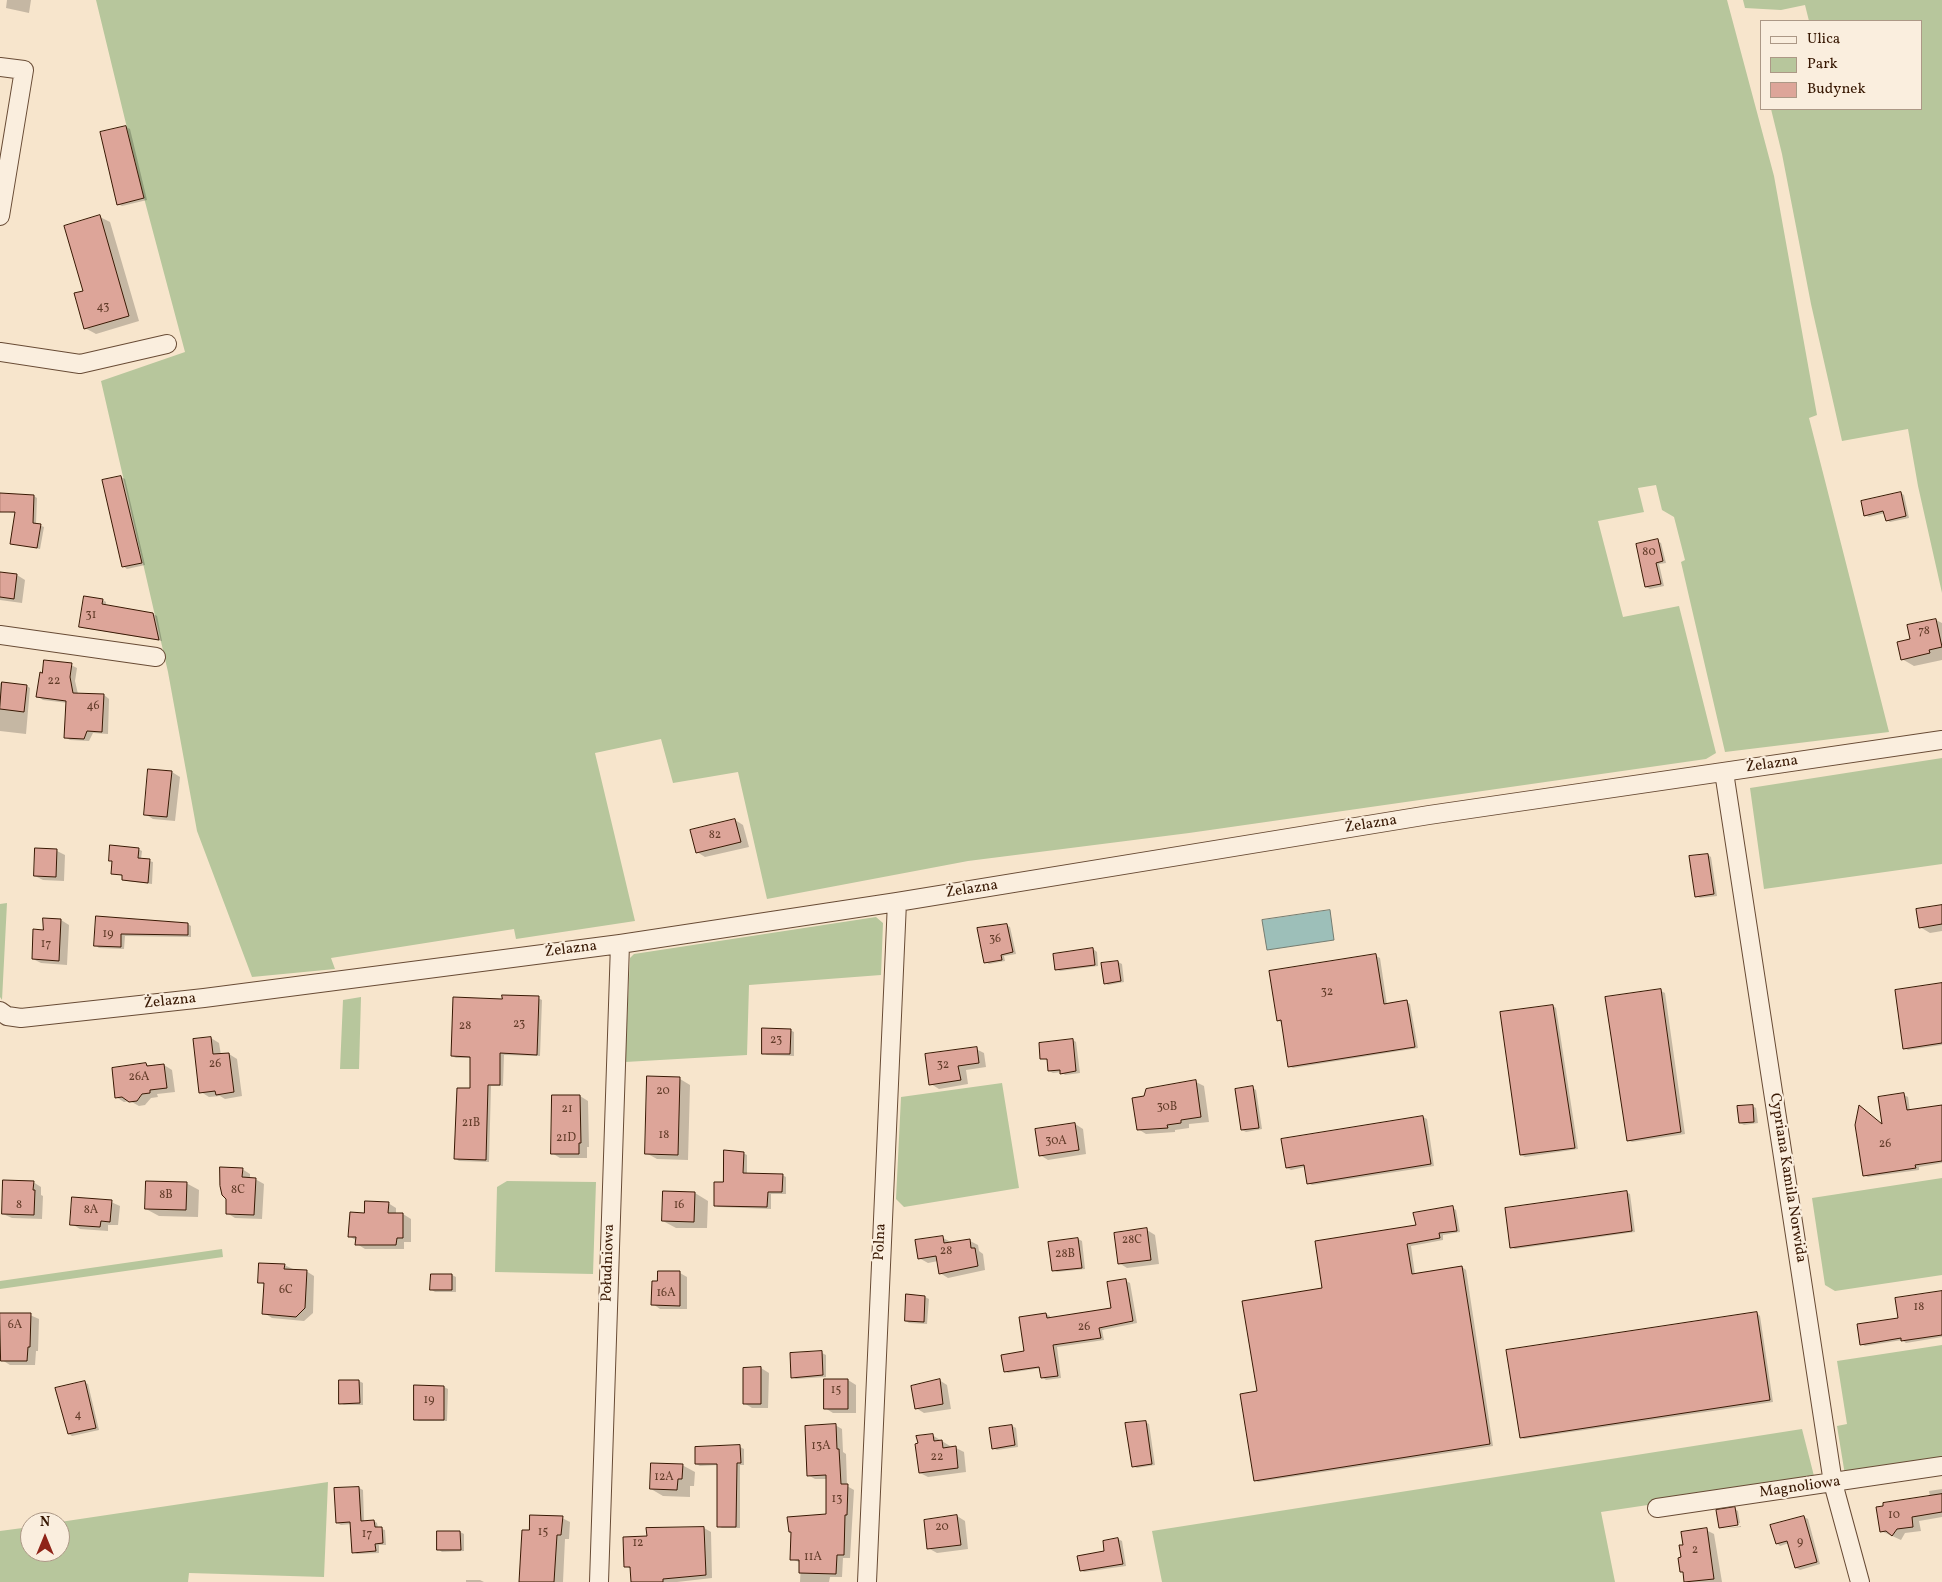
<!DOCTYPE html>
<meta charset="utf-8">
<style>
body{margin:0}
#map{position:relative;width:1942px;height:1582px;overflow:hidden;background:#f7e5cc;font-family:Vollkorn,serif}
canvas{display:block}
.legend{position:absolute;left:1760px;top:20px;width:162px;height:90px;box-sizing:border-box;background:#faeede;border:1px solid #ac9886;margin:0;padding:6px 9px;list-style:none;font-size:15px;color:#381803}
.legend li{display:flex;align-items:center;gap:10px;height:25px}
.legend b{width:25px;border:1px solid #ac9886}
.north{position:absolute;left:20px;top:1512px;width:50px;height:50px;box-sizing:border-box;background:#faeede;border:1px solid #ac9886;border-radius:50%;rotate:0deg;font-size:14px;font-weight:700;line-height:20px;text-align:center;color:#381803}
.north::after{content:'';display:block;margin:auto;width:18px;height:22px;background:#8f2418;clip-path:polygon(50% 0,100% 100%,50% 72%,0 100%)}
</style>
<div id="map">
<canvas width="1942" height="1582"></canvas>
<ul class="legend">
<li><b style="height:6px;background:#faeede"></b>Ulica</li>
<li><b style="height:14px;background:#b7c69c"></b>Park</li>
<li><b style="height:14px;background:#dda599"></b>Budynek</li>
</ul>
<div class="north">N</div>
</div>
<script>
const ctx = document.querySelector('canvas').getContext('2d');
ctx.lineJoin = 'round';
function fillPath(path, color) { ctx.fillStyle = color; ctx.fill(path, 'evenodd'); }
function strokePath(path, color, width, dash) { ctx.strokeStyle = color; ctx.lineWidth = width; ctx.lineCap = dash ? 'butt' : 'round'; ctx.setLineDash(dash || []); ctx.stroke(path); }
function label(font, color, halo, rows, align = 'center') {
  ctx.font = font + ' Vollkorn,serif'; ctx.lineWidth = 4.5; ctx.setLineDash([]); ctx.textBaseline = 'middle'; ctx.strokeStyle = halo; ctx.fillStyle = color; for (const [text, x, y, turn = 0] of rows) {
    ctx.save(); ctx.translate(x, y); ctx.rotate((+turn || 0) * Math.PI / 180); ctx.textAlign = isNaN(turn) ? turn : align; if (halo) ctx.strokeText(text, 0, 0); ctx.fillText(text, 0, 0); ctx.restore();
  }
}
fillPath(new Path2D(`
 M96,0H1727L1774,176L1817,415L1809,418L1889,732L1725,752L1681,562L1685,560L1674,517L1662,510L1656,485L1638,488L1644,512L1598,521L1623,617L1679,606L1716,753L1706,759L1189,833L968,861L767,899L738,772L673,783L661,739L595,753L635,921L516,939L514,929L331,958L335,969L252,977L197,831L168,672L101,381L185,352L144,198Z
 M1743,0H1942V593L1918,486L1908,429L1842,441L1811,304L1782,154L1771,109H1921V21H1809L1805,5L1781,10L1745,8Z
 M1942,758V864L1764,889L1750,788Z
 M7,903L2,1000L0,997V904Z
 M876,917L883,923L881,975L749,985L747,1055L625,1062L630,958L634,954Z
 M361,997L359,1069H340L343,1000Z
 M1002,1083L1019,1188L904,1207L896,1199L901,1097Z
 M1942,1178V1275L1835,1291L1825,1285L1812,1198Z
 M507,1181L596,1182L593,1274L495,1272L497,1187Z
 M222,1249L223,1257L0,1289V1281Z
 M1942,1345V1460L1845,1475L1837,1426L1847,1424L1837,1361Z
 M1802,1429L1815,1480L1601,1512L1615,1582H1162L1152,1531Z
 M328,1482L324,1577L189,1573L188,1582H0V1531L30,1527V1552H60V1522Z`), '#b7c69c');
const water = new Path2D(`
 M1330,910L1334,940L1267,950L1262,920Z`);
fillPath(water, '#9dbfb9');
strokePath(water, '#757c70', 1);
fillPath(new Path2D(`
 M7,0H31L29,13L6,8Z
 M126,127L130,129L147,200L122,206L118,204Z
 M100,217L110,222L139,321L96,334L85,328Z
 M121,477L125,479L145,565L127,569L123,566Z
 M1901,493L1904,495L1909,518L1890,522L1887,520L1885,513L1869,517L1865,515Z
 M0,495L34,496L37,498L36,524L44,527L40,549L12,543L16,513L0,511Z
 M1657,541L1661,543L1666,563L1659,564L1664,586L1650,589L1646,587Z
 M0,573L17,575L25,580L22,603L0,600Z
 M103,600L106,602V606L153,614L157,616L162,641L84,628L80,626Z
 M1936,620L1942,623V660L1914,666L1902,659L1911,640Z
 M71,665L77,668L75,681L78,694L104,695L109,699L108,734L93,733L89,741L70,740L65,737L68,703L43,700L37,696Z
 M0,683L27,686L30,688L26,734L0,731Z
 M172,772L180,777L175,821L153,819L145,814Z
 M735,820L743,825L749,847L705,857L697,852Z
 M138,849L142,851L141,859L153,862L152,884L127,881L123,879V876L112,873L113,862L110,860Z
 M36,850L57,851L65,855L64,881L43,880L35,876Z
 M1708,855L1711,857L1717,896L1700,898L1696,896Z
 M1942,906V931L1930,933L1920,927Z
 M97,917L188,924L191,926V937L125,936L124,949L99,948L95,945Z
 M45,919L61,920L69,925L67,965L41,963L33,959L44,931Z
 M1006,925L1010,927L1016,954L1004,956L1005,961L989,964L986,962Z
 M1093,949L1097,952L1098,966L1060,971L1056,969L1054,955Z
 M1376,956L1380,958L1387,1005L1407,1002L1410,1004L1418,1048L1293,1068L1289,1066L1282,1023L1278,1020Z
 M1118,962L1122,964L1124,982L1108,985L1105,983Z
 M1942,984V1045L1908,1050L1905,1048Z
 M1661,991L1665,993L1685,1134L1632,1142L1628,1140Z
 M538,998L542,1000L540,1056L504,1055L503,1086H491L489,1162L459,1161L456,1159L472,1090V1058H456L452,1056L503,1000Z
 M1553,1006L1556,1008L1578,1149L1525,1157L1521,1155Z
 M790,1030L794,1032V1056L767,1055L763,1053Z
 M211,1038L219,1043L221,1055L229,1054L237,1059L242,1096L225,1099L220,1096L209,1097L201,1092Z
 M1073,1040L1076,1042L1080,1073L1065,1075L1062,1072L1053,1073L1049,1071L1048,1060L1041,1058Z
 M976,1049L984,1053L986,1067L966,1070L968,1084L939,1089L931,1084Z
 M146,1064L151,1067L164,1065L172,1070L175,1092L157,1094L158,1097L151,1098L145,1105L139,1106L130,1101L124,1102L116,1097Z
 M680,1079L690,1085L688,1160L657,1159L646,1153Z
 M1196,1082L1204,1086L1209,1122L1189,1124V1128L1175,1130V1132L1146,1134L1138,1129L1145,1097Z
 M1253,1088L1256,1090L1262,1129L1246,1132L1242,1130Z
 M1904,1095L1908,1097L1910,1111L1942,1106V1163L1919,1167V1170L1868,1177L1864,1175L1883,1125Z
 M580,1096L588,1101L589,1147H587V1158H560L552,1153Z
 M1752,1106L1756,1108L1758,1123L1744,1125L1740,1123Z
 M1423,1117L1427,1119L1434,1166L1312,1185L1308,1183L1305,1167L1291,1170L1287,1168Z
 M1075,1124L1083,1129L1086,1154L1048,1160L1040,1155Z
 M743,1153L747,1155V1174L782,1175L786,1177V1194H771V1209L718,1207L715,1205L724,1184Z
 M242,1169L250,1174V1179H255L264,1184L262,1219L235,1218L227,1213Z
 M33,1182L41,1187V1195L43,1196L42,1219L12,1218L3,1214Z
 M186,1183L199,1190L198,1217L159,1216L146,1209Z
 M1626,1192L1630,1194L1635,1232L1515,1249L1511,1247Z
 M664,1193H695L708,1201L707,1228H676L663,1221Z
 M111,1202L120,1206L118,1225H108V1231L80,1229L72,1224Z
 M388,1203L396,1208V1214H403L411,1219V1242H404V1249H365L357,1244V1241L349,1236L366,1214Z
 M1453,1208L1456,1210L1460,1232L1443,1235V1240L1411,1246L1415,1275L1462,1267L1466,1270L1493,1446L1258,1482L1255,1480L1258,1392L1323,1289L1417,1227Z
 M1147,1230L1155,1235L1159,1264L1127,1268L1119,1263Z
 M943,1238L951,1242L970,1241L978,1245L979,1251L983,1254L985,1270L948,1278L940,1273L938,1261L928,1263L919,1258Z
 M1078,1239L1082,1241L1085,1269L1057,1272L1053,1270Z
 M284,1265L293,1269L306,1271L314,1276L313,1313L304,1321L272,1318L264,1313L265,1285L259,1282Z
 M680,1273L687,1277V1309H660L653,1304Z
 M452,1275L456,1277V1292H435L432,1290Z
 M1126,1281L1130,1283L1137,1323L1102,1330L1104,1340L1057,1347L1061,1378L1046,1380L1042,1377L1041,1368L1008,1373L1005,1371L1025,1352L1046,1314L1050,1316V1319L1112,1309Z
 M1942,1292V1337L1906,1343L1902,1340L1865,1346L1861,1344Z
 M907,1296L925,1297L929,1299L927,1324L909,1323L906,1321Z
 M1757,1313L1760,1316L1773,1402L1524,1439L1521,1437Z
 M0,1314L30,1315L39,1319L38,1351H36L35,1365H10L2,1360Z
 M822,1353L826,1355V1377L796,1379L792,1377Z
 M761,1368L769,1373L768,1408H752L744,1403Z
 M848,1380L856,1385V1413H833L825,1408Z
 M939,1380L947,1385L951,1409L924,1413L916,1408Z
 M359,1381L363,1383V1405H344L340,1403Z
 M84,1382L88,1384L99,1430L72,1436L69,1434Z
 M444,1387L448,1389L447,1421H419L415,1419Z
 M1145,1422L1149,1424L1155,1465L1137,1468L1133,1466Z
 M835,1425L842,1429L843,1452L846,1454L847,1486L854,1490L850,1558H843L842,1577H830L829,1582H800L801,1563L792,1559L793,1533L790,1532L827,1515V1479H815L808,1475Z
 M1012,1426L1016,1428L1018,1447L997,1450L993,1448Z
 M932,1435L950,1446V1448H956L964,1452L966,1472L928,1477L920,1473Z
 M740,1447L744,1449V1465H740V1528H722L718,1526V1465L700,1466L696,1464Z
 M682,1465L695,1472L694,1486H690V1497L663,1496L651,1489Z
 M359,1488L363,1490L364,1522L374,1521L377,1523L378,1528L385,1530L386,1545H379V1553L357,1554L353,1552L352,1524L341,1525L337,1523Z
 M1942,1489V1517L1919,1521L1921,1531L1905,1533L1901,1540L1881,1531L1930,1497L1929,1491Z
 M1735,1509L1738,1511L1740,1523L1720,1528Z
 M957,1516L965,1521L968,1549L937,1553L928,1548Z
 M1804,1517L1808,1519L1820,1564L1800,1570L1796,1568L1789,1543L1780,1546L1777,1543Z
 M562,1518L570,1522L569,1539H565L563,1582H520L530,1532Z
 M1741,1526V1527L1722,1529Z
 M704,1528L711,1532L712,1578L677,1582H632L631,1569L626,1566L648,1537V1530Z
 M1706,1530L1714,1534L1722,1582H1686L1684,1573L1681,1571L1685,1546Z
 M460,1532L464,1534V1551L442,1552L438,1549Z
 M1118,1539L1122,1541L1126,1566L1084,1572L1081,1570L1106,1552Z
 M466,1580H480L484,1582H466Z`), '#0003');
const building = new Path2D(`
 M126,126L144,198L117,205L100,132Z
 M100,215L129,316L84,329L74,293L83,291L64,226Z
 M121,476L142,563L122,567L102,480Z
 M1901,492L1906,516L1886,521L1883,511L1864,516L1861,501Z
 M0,493L34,495L33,523L41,524L37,548L10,544L15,512H0Z
 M1658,539L1663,561L1656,563L1661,584L1645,587L1636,544Z
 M0,572L17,574L14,599L0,597Z
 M84,596L103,599L102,604L153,613L159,640L79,627Z
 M1936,619L1942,647L1929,650L1930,653L1901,660L1897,642L1910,639L1907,625Z
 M44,660L72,663L70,677L73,693L104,694L102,732L87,731L84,739L64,738L66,701L36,697L40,672L42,673Z
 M2,682L27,685L24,712L0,709Z
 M148,769L172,771L167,817L144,815Z
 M735,819L741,842L696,853L690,830Z
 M110,845L139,848L138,858L150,859L148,883L122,880V875L111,874L112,861H109Z
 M35,848L57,849L56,877L34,876Z
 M1708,854L1714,894L1695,897L1689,856Z
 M1942,905V924L1919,928L1916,909Z
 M96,916L188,923V935L121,934V947L94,946Z
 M43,918L61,919L59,961L32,959L33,929L43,930Z
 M1007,924L1013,952L1001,955L1002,960L984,963L977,928Z
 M1093,948L1095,965L1055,970L1053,954Z
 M1376,954L1384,1004L1407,1000L1415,1047L1288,1067L1281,1020L1277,1021L1269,971Z
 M1118,961L1121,981L1104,984L1101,963Z
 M1942,983V1043L1903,1049L1895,990Z
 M1661,989L1681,1132L1627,1141L1605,997Z
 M502,995L539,996L537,1055L500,1053V1085H488L486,1160L454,1159L457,1088H470V1057L451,1056L453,997L502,999Z
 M1553,1005L1575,1148L1520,1155L1500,1012Z
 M762,1028L791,1029L790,1054H762Z
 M211,1037L213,1054L229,1053L234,1092L216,1095L215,1091L199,1093L193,1039Z
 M1073,1039L1076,1071L1060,1074V1070L1048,1071L1047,1059H1040L1039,1043Z
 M977,1047L979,1063L958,1066L961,1080L929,1085L925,1054Z
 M146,1063L147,1066L164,1064L167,1088L150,1090V1093L142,1094L137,1101L129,1102L122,1097L115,1098L112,1068Z
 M647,1076L680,1077L678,1155L645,1154Z
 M1196,1080L1201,1117L1181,1120V1123L1167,1125L1168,1128L1137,1130L1132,1098L1144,1096L1146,1089Z
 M1253,1086L1259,1128L1241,1130L1235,1089Z
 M1904,1093L1907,1110L1942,1105V1161L1915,1165L1916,1168L1863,1176L1855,1125L1859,1105L1882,1124L1878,1097Z
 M552,1095H580L581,1143H579V1154H551Z
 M1753,1105L1754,1122L1739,1123L1737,1106Z
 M1423,1116L1431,1164L1307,1184L1304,1165L1286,1168L1281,1139Z
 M1075,1123L1079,1150L1039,1156L1035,1129Z
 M724,1150L744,1152L743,1173L783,1174L782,1192H768L767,1207L714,1206V1182H723Z
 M220,1167L243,1168L242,1177L256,1178L254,1215L226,1214V1199L222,1195L220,1186Z
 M3,1180L34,1181L33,1190H35L34,1215L2,1214Z
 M146,1181L187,1182L186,1210L145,1209Z
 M663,1191L695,1192L694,1222L662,1221Z
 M1627,1191L1632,1231L1510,1248L1505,1208Z
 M72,1197L112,1200L110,1222L101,1221L100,1227L70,1225Z
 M365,1201L389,1202L388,1213H403V1238H397L396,1245H355L356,1237H348L350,1212L364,1213Z
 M1453,1206L1457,1231L1439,1233L1440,1238L1407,1244L1412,1274L1462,1266L1490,1444L1254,1481L1240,1394L1257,1391L1242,1301L1322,1288L1315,1241L1416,1225L1413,1213Z
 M1147,1228L1151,1260L1118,1264L1114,1233Z
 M943,1236L944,1243L970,1239L971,1248H975L978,1266L939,1274L936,1256L918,1259L915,1240Z
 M1078,1238L1082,1268L1052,1271L1048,1242Z
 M259,1263L285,1264L284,1269L307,1270L305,1308L296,1317L262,1314L264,1283H258Z
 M658,1271H680V1306L651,1305L652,1281H657Z
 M431,1274H452V1290H430Z
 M1126,1279L1133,1321L1099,1328L1101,1338L1053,1345L1058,1376L1041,1378L1039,1367L1004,1372L1001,1355L1024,1351L1019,1317L1046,1313L1047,1318L1111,1308L1107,1282Z
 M1942,1291V1335L1901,1341V1338L1860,1345L1857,1324L1898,1318L1895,1298Z
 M906,1294L925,1296L924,1322L905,1321Z
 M1757,1312L1770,1400L1520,1438L1506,1350Z
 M0,1313H31L30,1347H28L27,1361H1Z
 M822,1351L823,1375L791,1378L790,1353Z
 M761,1367V1404H743V1368Z
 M824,1379H848V1409H824Z
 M940,1379L943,1404L915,1409L911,1386Z
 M339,1380H359L360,1403L339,1404Z
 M85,1381L96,1428L68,1434L55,1388Z
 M414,1385L444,1386V1420H414Z
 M1146,1421L1152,1464L1132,1467L1125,1423Z
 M836,1424L837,1449H839L841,1484H848L847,1515H845L844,1555H837L836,1574L799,1573V1560H790L791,1532H789L787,1517L826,1514V1475L807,1476L805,1426Z
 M1012,1425L1015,1445L992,1449L989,1428Z
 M933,1434L934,1441L942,1440L943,1448L956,1446L958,1468L919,1473L915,1444L918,1443L916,1436Z
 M740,1445L741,1463H737L736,1527H717V1464H695V1447Z
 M651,1463L683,1464L682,1479H678L677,1490L650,1489Z
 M359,1487L361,1521L374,1520L375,1527H382L383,1543L375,1544L376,1551L352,1553L350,1522L336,1523L334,1488Z
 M1942,1494V1512L1912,1517L1913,1527L1897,1529L1892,1536L1886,1531L1880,1532L1876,1507L1883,1506V1503Z
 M1735,1507L1738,1525L1719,1528L1716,1510Z
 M530,1515L563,1516L561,1535H557L554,1582H519L522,1530H529Z
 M957,1515L961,1545L927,1549L924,1520Z
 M1804,1516L1817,1562L1795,1568L1787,1541L1776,1544L1770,1525Z
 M704,1527L706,1575L663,1579V1582H631L630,1567H624L623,1537L647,1536L646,1528Z
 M1707,1528L1714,1579L1684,1582L1683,1572H1680L1678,1558L1681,1557L1679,1545H1683L1681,1532Z
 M437,1531H460L461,1550H437Z
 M1118,1538L1123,1564L1080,1571L1077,1556L1104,1551L1103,1541Z`);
fillPath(building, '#dda599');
strokePath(building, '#381803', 1);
const minor = new Path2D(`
 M0,67L24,70L0,216
 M0,352L80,364L167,344
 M0,635L156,657
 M1724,772L1833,1483L1860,1582
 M0,1011L7,1016L21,1018L204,998L620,944L897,902L1429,815L1942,740
 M1657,1508L1942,1466
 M599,1582L620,944
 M867,1582L897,902`);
strokePath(minor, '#684b35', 20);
strokePath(minor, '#faeede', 18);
label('12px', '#613b28', null, [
 ["43",103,308],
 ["80",1649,553],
 ["31",91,616],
 ["78",1924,632],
 ["22",54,682],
 ["46",93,707],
 ["82",715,836],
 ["19",108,935],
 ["36",995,940],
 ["17",46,945],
 ["32",1327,993],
 ["23",519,1025],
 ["28",465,1027],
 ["23",776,1041],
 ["26",215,1065],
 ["32",943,1066],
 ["26A",139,1078],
 ["20",663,1092],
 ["30B",1167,1108],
 ["21",567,1110],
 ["21B",471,1124],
 ["18",664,1136],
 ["21D",566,1139],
 ["30A",1056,1142],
 ["26",1885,1145],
 ["8C",238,1191],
 ["8B",166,1196],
 ["8",19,1206],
 ["16",679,1206],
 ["8A",91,1211],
 ["28C",1132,1241],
 ["28",946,1252],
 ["28B",1065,1255],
 ["6C",286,1291],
 ["16A",666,1294],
 ["18",1919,1308],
 ["6A",15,1326],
 ["26",1084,1328],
 ["15",836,1391],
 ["19",429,1401],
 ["4",78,1416],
 ["13A",821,1447],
 ["22",937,1458],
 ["12A",664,1478],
 ["13",837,1500],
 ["10",1894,1516],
 ["20",942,1528],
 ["15",543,1533],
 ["17",367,1535],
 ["9",1800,1543],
 ["12",638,1544],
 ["2",1695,1551],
 ["11A",813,1558]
]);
label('15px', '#381803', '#faeede', [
 ["Żelazna",1772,765,-8],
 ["Żelazna",1371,825,-9],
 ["Żelazna",972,890,-9],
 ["Żelazna",571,950,-7],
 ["Żelazna",170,1002,-6],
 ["Cypriana Kamila Norwida",1787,1178,81],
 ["Polna",881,1242,-87],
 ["Południowa",609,1263,-88],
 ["Magnoliowa",1800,1488,-8]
]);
</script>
